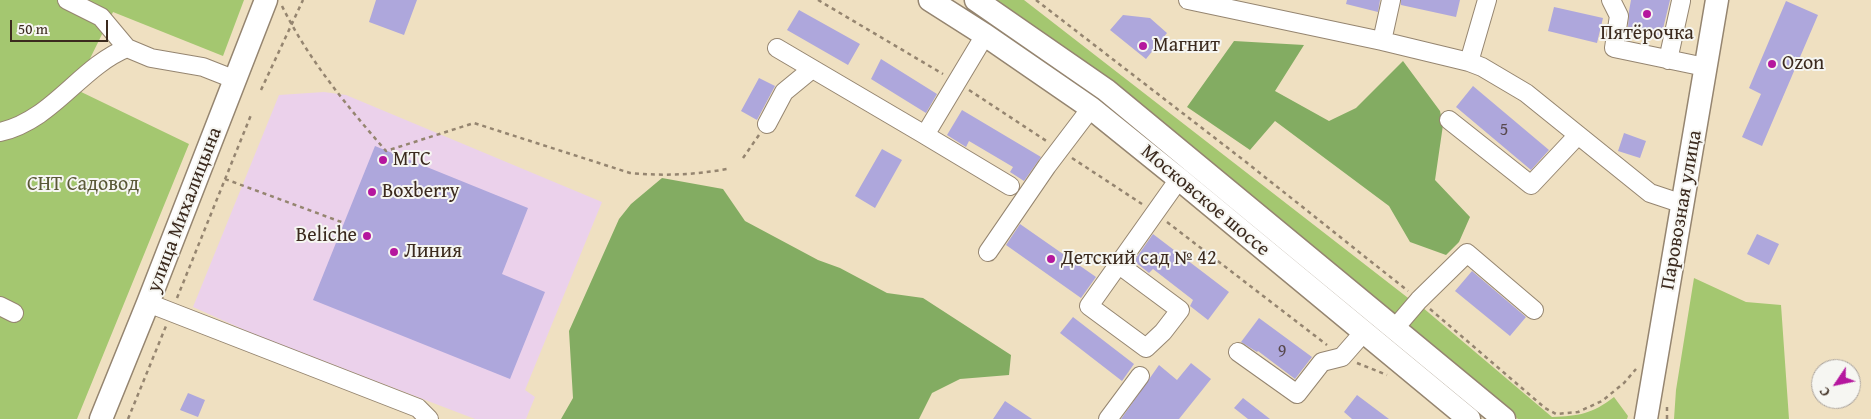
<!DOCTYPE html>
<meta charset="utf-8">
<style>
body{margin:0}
#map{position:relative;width:1871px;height:419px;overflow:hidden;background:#efe0c1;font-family:"Gentium Book Plus",serif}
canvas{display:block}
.north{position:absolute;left:1811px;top:359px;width:50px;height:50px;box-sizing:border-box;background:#f6f6f2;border:1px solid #aba49d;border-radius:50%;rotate:236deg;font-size:14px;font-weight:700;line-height:20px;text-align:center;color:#3b2a1e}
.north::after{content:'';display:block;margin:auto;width:18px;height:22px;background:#b5179e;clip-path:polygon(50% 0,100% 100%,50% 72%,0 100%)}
.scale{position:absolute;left:10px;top:20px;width:98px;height:22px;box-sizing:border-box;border:2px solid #3b2a1e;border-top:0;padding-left:6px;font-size:15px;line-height:18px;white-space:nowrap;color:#3b2a1e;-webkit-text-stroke:4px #f6f6f2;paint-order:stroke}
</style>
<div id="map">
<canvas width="1871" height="419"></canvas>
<div class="north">С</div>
<div class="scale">50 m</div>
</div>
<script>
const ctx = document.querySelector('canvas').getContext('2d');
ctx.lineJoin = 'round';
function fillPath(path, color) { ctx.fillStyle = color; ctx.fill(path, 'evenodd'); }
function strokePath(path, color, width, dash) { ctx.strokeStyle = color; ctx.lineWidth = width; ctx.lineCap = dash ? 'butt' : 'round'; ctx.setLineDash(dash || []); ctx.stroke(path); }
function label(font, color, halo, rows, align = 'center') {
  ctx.font = font + ' "Gentium Book Plus",serif'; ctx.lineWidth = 4; ctx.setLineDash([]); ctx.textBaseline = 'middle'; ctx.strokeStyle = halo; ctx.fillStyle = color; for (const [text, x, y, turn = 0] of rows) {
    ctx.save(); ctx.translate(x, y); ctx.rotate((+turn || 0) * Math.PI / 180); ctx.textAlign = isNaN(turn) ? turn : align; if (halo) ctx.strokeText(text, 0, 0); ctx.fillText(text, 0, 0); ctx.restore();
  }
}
fillPath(new Path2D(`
 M324,92L346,95L602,202L525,390L535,397L526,419H475L258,336L193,307L279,95Z`), '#ebd1eb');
fillPath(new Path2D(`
 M0,0H244L223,56L113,12L75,89L189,144L77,419H0Z
 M991,0H1024L1412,301L1396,318Z
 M1694,278L1746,302L1781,305L1789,419H1674L1676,390Z
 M1422,307L1552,417C1579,416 1592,414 1614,397L1628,416L1627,419H1518L1406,326Z`), '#a4c770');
fillPath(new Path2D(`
 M1234,41L1304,45L1275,91L1329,121L1356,108L1403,61L1440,111L1443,125L1435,180L1470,217L1459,242L1446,255L1410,242L1389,206L1275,121L1250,150L1187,107Z
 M662,178L723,189L745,221L818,260L840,268L887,293L923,298L1011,355L1009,375L960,379L932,393L919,419H561L573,398L569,331L619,219L631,204Z`), '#83ac62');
fillPath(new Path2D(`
 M376,0H417L404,35L369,22Z
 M1347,0H1380L1378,12L1346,4Z
 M1401,0H1460L1456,17L1401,5Z
 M1631,0H1670L1661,37L1628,28L1629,11Z
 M1786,1L1818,15L1762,146L1742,137L1761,94L1749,88Z
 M1554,7L1603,18L1597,43L1548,31Z
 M799,10L860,44L848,65L787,30Z
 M1123,15L1150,18L1167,33L1146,59L1110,30Z
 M881,59L937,94L926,113L871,79Z
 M759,78L775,86L757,120L741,111Z
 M1473,86L1549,150L1531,170L1456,107Z
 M962,110L1041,157L1024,181L1010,172L1013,167L969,141L966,147L947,135Z
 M1624,133L1646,141L1640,158L1618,151Z
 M375,146L528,208L502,274L545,292L510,379L313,300Z
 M882,149L902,160L875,208L855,196Z
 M1020,224L1096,277L1081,298L1006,245Z
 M1153,234L1229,292L1208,320L1190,306L1193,300L1153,269L1149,273L1134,261Z
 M1757,234L1779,244L1769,265L1747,254Z
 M1472,271L1526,317L1510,336L1455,291Z
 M1073,317L1134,364L1122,381L1060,333Z
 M1259,318L1312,357L1295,379L1258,351L1257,352L1241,342Z
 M1191,363L1211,379L1179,419H1121L1159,365L1177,380Z
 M188,393L205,400L198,417L180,410Z
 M1357,395L1389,419H1352L1344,412Z
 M1243,398L1270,419H1248L1234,408Z
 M1005,401L1032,419H993Z`), '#aea7dc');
const minor = new Path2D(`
 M67,0L101,17L127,48L151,58L203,67L236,80
 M1188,0L1382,41L1469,62L1482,67L1526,93L1650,193L1683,204
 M1611,0L1619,16L1614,48L1705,67
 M985,35L925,135L1010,186
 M1382,41L1391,0
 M777,48L925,135
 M1668,60L1681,1
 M1469,62L1487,0
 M1449,120L1531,185L1578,135
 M767,124L784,92L812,69
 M0,132C53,120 80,67 127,48
 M988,252L1047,166L1091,108
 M1118,264L1180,310L1163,332L1146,348L1089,306L1179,179
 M148,303L418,408L429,419
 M0,306L14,313
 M1395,328L1419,300L1467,253L1534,310
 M1238,352L1297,394L1322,362L1342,357L1363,333
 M1108,419L1140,376`);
const major = new Path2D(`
 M930,0L985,35L1091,108L1179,179L1469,419
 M976,0L1106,90L1504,419
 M101,419L148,303L266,0
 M1646,419L1717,0`);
strokePath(minor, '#958570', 20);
strokePath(major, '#958570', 25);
strokePath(new Path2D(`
 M818,0L943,74
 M1036,0L1246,162L1408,291
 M282,6C308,59 347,106 386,151L474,123L630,173C663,176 694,175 727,169
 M261,90L303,0
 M969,90L1048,142
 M743,158L759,135
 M1072,158L1142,204
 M225,179L344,223
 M1167,222L1327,345
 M177,298L251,115
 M1430,309L1545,408L1556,414L1578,412L1602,401L1624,383L1636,369
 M1357,363L1387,375
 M128,419L166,326
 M1667,419V406`), '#958570', 2.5, [4, 4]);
strokePath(minor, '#fff', 18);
strokePath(major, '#fff', 22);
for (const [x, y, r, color] of [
 [1647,14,5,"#b5179e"],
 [1143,46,5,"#b5179e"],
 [1772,64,5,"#b5179e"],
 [383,160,5,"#b5179e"],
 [372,192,5,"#b5179e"],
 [367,236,5,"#b5179e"],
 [394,252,5,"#b5179e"],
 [1051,259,5,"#b5179e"]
]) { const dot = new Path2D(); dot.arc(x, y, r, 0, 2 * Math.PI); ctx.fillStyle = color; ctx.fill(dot); strokePath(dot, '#f6f6f2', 2); }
label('18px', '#58494e', null, [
 ["5",1504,130],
 ["9",1282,352]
]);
label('20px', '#3b2a1e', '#f6f6f2', [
 ["Пятёрочка",1647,34,"center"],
 ["Магнит",1153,46],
 ["Ozon",1782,64],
 ["МТС",393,160],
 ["Boxberry",382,192],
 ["Beliche",357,236,"right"],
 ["Линия",404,252],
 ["Детский сад № 42",1061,259]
], 'left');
label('20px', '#5a5937', '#f6f6f2', [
 ["СНТ Садовод",83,185]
]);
label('20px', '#3b2a1e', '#f6f6f2', [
 ["Московское шоссе",1205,201,40],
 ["улица Михалицына",185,210,-69],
 ["Паровозная улица",1682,210,-80]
]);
</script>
